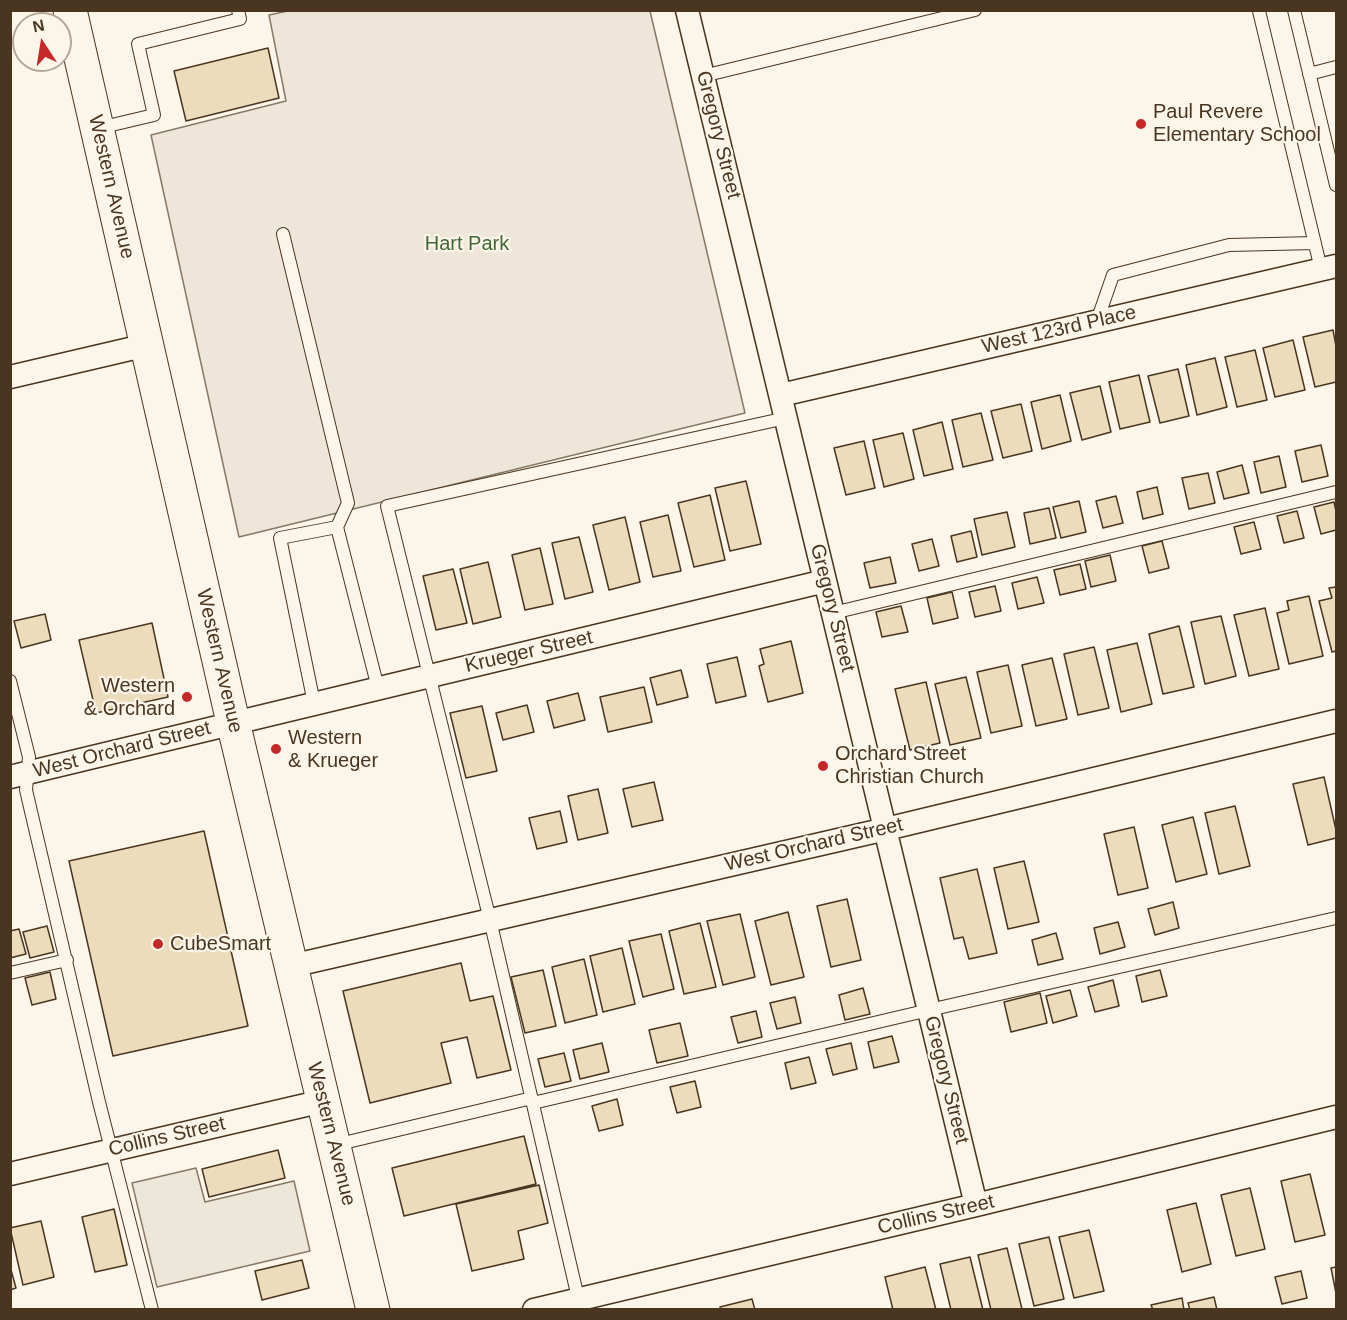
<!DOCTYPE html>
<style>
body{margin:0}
#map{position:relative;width:1347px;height:1320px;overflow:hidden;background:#fbf6e9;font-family:Helvetica,sans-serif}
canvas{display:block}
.frame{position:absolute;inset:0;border:12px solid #4a3520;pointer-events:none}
.north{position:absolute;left:12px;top:12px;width:60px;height:60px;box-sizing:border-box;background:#fbf6e9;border:2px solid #b4a999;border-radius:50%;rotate:348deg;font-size:16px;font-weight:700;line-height:24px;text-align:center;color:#4a3520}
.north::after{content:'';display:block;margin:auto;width:21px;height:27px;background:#c62828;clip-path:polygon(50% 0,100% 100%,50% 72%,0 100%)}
</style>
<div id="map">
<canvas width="1347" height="1320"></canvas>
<div class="frame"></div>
<div class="north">N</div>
</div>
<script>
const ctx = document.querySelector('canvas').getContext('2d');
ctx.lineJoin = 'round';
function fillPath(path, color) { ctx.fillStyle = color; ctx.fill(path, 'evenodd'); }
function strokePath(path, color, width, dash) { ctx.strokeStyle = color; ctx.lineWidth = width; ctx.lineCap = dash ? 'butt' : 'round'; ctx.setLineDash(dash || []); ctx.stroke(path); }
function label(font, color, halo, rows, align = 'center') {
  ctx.font = font + ' Helvetica,sans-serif'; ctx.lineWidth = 4.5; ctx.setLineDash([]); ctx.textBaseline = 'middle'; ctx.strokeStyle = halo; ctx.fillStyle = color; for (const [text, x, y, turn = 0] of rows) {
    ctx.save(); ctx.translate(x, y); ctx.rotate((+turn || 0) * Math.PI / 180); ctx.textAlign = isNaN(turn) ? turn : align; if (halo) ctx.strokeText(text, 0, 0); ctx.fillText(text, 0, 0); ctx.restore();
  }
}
const green = new Path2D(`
 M288,11H650L745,413L239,537L151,135L286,101L269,15Z`);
fillPath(green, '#ede6d9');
strokePath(green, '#887966', 1.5);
const parking = new Path2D(`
 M196,1168L205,1202L294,1181L310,1251L157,1287L132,1183Z`);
fillPath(parking, '#ede7d9');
strokePath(parking, '#887966', 1.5);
const building = new Path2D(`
 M268,48L279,98L186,121L174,71Z
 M1333,330L1336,346V382L1315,387L1303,337Z
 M1293,340L1305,390L1275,397L1263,348Z
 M1255,350L1267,400L1237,407L1225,357Z
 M1215,358L1227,407L1197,415L1186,365Z
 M1178,369L1189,416L1160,423L1148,376Z
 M1139,375L1150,422L1120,429L1109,382Z
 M1100,386L1111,432L1082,440L1070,393Z
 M1060,395L1071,441L1042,449L1031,402Z
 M1021,404L1032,451L1003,458L991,411Z
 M981,413L993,460L963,467L952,420Z
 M942,422L953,469L924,476L913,430Z
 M903,433L914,479L884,487L873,440Z
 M864,441L875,488L846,495L834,448Z
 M1321,445L1328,476L1302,482L1295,451Z
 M1279,456L1286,487L1261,493L1254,462Z
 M1242,465L1249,493L1224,499L1217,472Z
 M1208,473L1215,503L1189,509L1182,478Z
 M746,481L761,544L730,551L715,488Z
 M1157,487L1163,514L1143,519L1137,492Z
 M710,495L725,560L694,567L678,503Z
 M1116,496L1123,523L1103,528L1096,501Z
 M1079,501L1086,532L1061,538L1053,507Z
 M1334,502L1336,511V530L1321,534L1314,507Z
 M1049,508L1056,538L1030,544L1024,513Z
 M1297,511L1304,538L1284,543L1277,516Z
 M1007,512L1015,547L982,555L974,519Z
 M668,515L681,571L653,577L640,522Z
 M625,517L640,582L609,590L593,525Z
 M1254,522L1261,549L1241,554L1234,527Z
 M971,531L977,557L957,562L951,536Z
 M579,537L593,592L565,599L552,543Z
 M932,539L939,566L919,571L912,544Z
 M1162,541L1169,568L1149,573L1142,546Z
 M540,548L553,604L525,610L512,555Z
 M1110,555L1116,581L1091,587L1085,561Z
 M890,557L896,583L870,588L864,563Z
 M488,562L501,617L473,624L460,569Z
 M1080,564L1086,589L1060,595L1054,570Z
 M453,569L467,623L436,630L423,576Z
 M1037,577L1044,603L1018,609L1012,583Z
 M995,586L1001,611L975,617L969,592Z
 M1336,587V651L1332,652L1319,601L1332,598L1329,588Z
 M952,592L958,618L933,624L927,598Z
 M1309,596L1323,656L1289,664L1277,613L1289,610L1287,601Z
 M901,606L908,632L882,637L876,612Z
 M1265,608L1279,669L1249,676L1234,615Z
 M45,614L51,640L21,648L14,621Z
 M1221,616L1236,676L1205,684L1191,622Z
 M152,623L168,697L96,713L79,640Z
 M1179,626L1194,687L1163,694L1149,634Z
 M791,641L803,693L768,702L759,666L764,664L760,649Z
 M1137,643L1152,704L1121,712L1107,650Z
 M1094,647L1109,708L1078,715L1064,654Z
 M737,657L746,696L716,703L707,664Z
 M1052,658L1067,719L1036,726L1022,665Z
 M1008,665L1022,726L991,733L977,672Z
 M681,670L688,697L657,705L650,678Z
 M966,677L981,738L950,745L935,684Z
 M926,682L940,743L910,750L895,689Z
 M644,687L652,722L608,732L600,697Z
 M578,693L585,720L554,728L547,701Z
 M527,705L534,732L503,740L496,713Z
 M482,706L497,771L466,778L450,713Z
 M1324,777L1336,830V838L1308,845L1293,784Z
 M654,782L663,820L632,827L623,789Z
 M598,789L608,833L578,840L568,796Z
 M1235,806L1250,866L1219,874L1205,813Z
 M560,811L567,842L537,849L529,818Z
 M1193,817L1207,874L1176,882L1162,825Z
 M1134,827L1148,888L1118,895L1104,834Z
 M204,831L248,1026L113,1056L69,861Z
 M1024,861L1039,922L1008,929L994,868Z
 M977,869L997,953L969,959L963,937L954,939L940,878Z
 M847,899L861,960L831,967L817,906Z
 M1173,902L1179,928L1155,935L1148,909Z
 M788,912L804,977L771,985L755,921Z
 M740,914L755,977L723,985L707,921Z
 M1118,922L1125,947L1100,954L1094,928Z
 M700,923L716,987L684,994L669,931Z
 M47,926L54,952L30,958L23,932Z
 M19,929L26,954L10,958V931Z
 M1056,933L1063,959L1038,965L1032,940Z
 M661,934L674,989L643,997L629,941Z
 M622,948L635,1004L603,1012L590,956Z
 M584,959L597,1015L565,1023L552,967Z
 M461,963L470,1001L493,996L511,1070L477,1078L467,1037L441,1043L451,1083L370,1103L343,991Z
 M543,970L556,1026L525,1033L511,977Z
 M1160,970L1167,996L1142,1002L1136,976Z
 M50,972L56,999L32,1005L25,978Z
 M1113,980L1119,1006L1095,1012L1088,987Z
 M863,988L870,1014L845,1020L839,995Z
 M1070,990L1077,1016L1053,1023L1046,996Z
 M1040,993L1047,1023L1011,1032L1004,1002Z
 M795,997L801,1023L777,1029L770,1003Z
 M756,1011L762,1037L738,1043L731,1017Z
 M680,1023L688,1056L657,1063L649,1030Z
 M892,1036L899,1062L874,1068L868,1042Z
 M602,1043L609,1072L580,1079L573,1050Z
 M851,1043L857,1069L833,1075L826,1049Z
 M564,1053L571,1081L545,1087L538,1059Z
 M809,1057L816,1083L791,1089L785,1063Z
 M695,1081L701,1107L677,1113L670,1087Z
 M617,1099L623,1125L599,1131L592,1106Z
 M524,1136L536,1184L404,1216L392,1168Z
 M278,1150L285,1178L209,1197L202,1169Z
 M1310,1174L1325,1235L1295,1242L1281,1181Z
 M539,1185L548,1223L518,1231L524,1259L472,1271L456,1204Z
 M1250,1188L1265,1249L1236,1256L1221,1195Z
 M1196,1203L1211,1264L1182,1272L1167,1210Z
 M114,1209L127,1265L95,1272L82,1217Z
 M41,1221L54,1277L23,1285L10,1228Z
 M1089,1230L1104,1291L1074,1298L1059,1237Z
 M1049,1237L1064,1299L1034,1306L1019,1244Z
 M1007,1248L1022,1309L991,1310L978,1255Z
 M970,1257L983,1310H951L940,1264Z
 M302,1260L309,1288L262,1300L255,1271Z
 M10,1266L16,1288L10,1290Z
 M925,1267L936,1310H893L885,1277Z
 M1336,1267V1293L1331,1268Z
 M1301,1271L1307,1298L1282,1304L1275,1277Z
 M1214,1297L1217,1310H1190L1188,1303Z
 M1182,1298L1184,1310H1153L1151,1305Z
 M752,1299L755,1310H721L720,1307Z`);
fillPath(building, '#ecdcbc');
strokePath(building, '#4a3520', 1.5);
const service = new Path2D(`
 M1294,10L1336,185
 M1259,11L1321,269
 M1309,74L1336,67
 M703,76L975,10
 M99,128L154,115L138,44L240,19L238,10
 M283,234L348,503L337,527
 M1097,321L1113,275L1229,245L1315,243
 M833,613L1336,492
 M10,681L29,757L26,790L99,1102L152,1310
 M314,703L280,538L337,527L378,688
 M10,973L67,960
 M533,1103L929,1010L1336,918
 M335,1145L532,1098
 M579,1302L490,920L387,506L786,418`);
const minor = new Path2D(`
 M687,10L976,1205
 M10,377L147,345
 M781,395L1336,266
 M10,777L825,581
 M291,966L886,829L1336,721
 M10,1174L323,1101
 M534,1310L976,1205L1336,1117`);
const secondary = new Path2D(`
 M70,10L233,722L373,1310`);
strokePath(service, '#4a3520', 14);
strokePath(minor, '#4a3520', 25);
strokePath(secondary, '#4a3520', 35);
strokePath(service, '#fbf6e9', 12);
strokePath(minor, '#fbf6e9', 22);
strokePath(secondary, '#fbf6e9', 33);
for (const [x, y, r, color] of [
 [1141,124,6,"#c62828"],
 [187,697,6,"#c62828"],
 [276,749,6,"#c62828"],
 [823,766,6,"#c62828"],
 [158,944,6,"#c62828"]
]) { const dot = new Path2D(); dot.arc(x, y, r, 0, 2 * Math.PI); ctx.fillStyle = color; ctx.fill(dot); strokePath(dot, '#fbf6e9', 2); }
label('20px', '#4a3520', '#fbf6e9', [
 ["Paul Revere",1153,112],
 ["Elementary School",1153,135],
 ["Western",175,686,"right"],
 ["& Orchard",175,709,"right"],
 ["Western",288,738],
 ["& Krueger",288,761],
 ["Orchard Street",835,754],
 ["Christian Church",835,777],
 ["CubeSmart",170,944]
], 'left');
label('20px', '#4a3520', '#fbf6e9', [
 ["Gregory Street",718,135,76],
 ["Western Avenue",111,187,77],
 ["West 123rd Place",1059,330,-13],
 ["Gregory Street",832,608,76],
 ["Krueger Street",529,652,-13],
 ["Western Avenue",219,661,77],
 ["West Orchard Street",122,750,-14],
 ["West Orchard Street",814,845,-13],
 ["Gregory Street",946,1080,76],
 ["Western Avenue",331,1134,76],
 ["Collins Street",167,1137,-13],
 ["Collins Street",936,1215,-13]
]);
label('20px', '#436837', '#fbf6e9', [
 ["Hart Park",467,244]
]);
</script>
